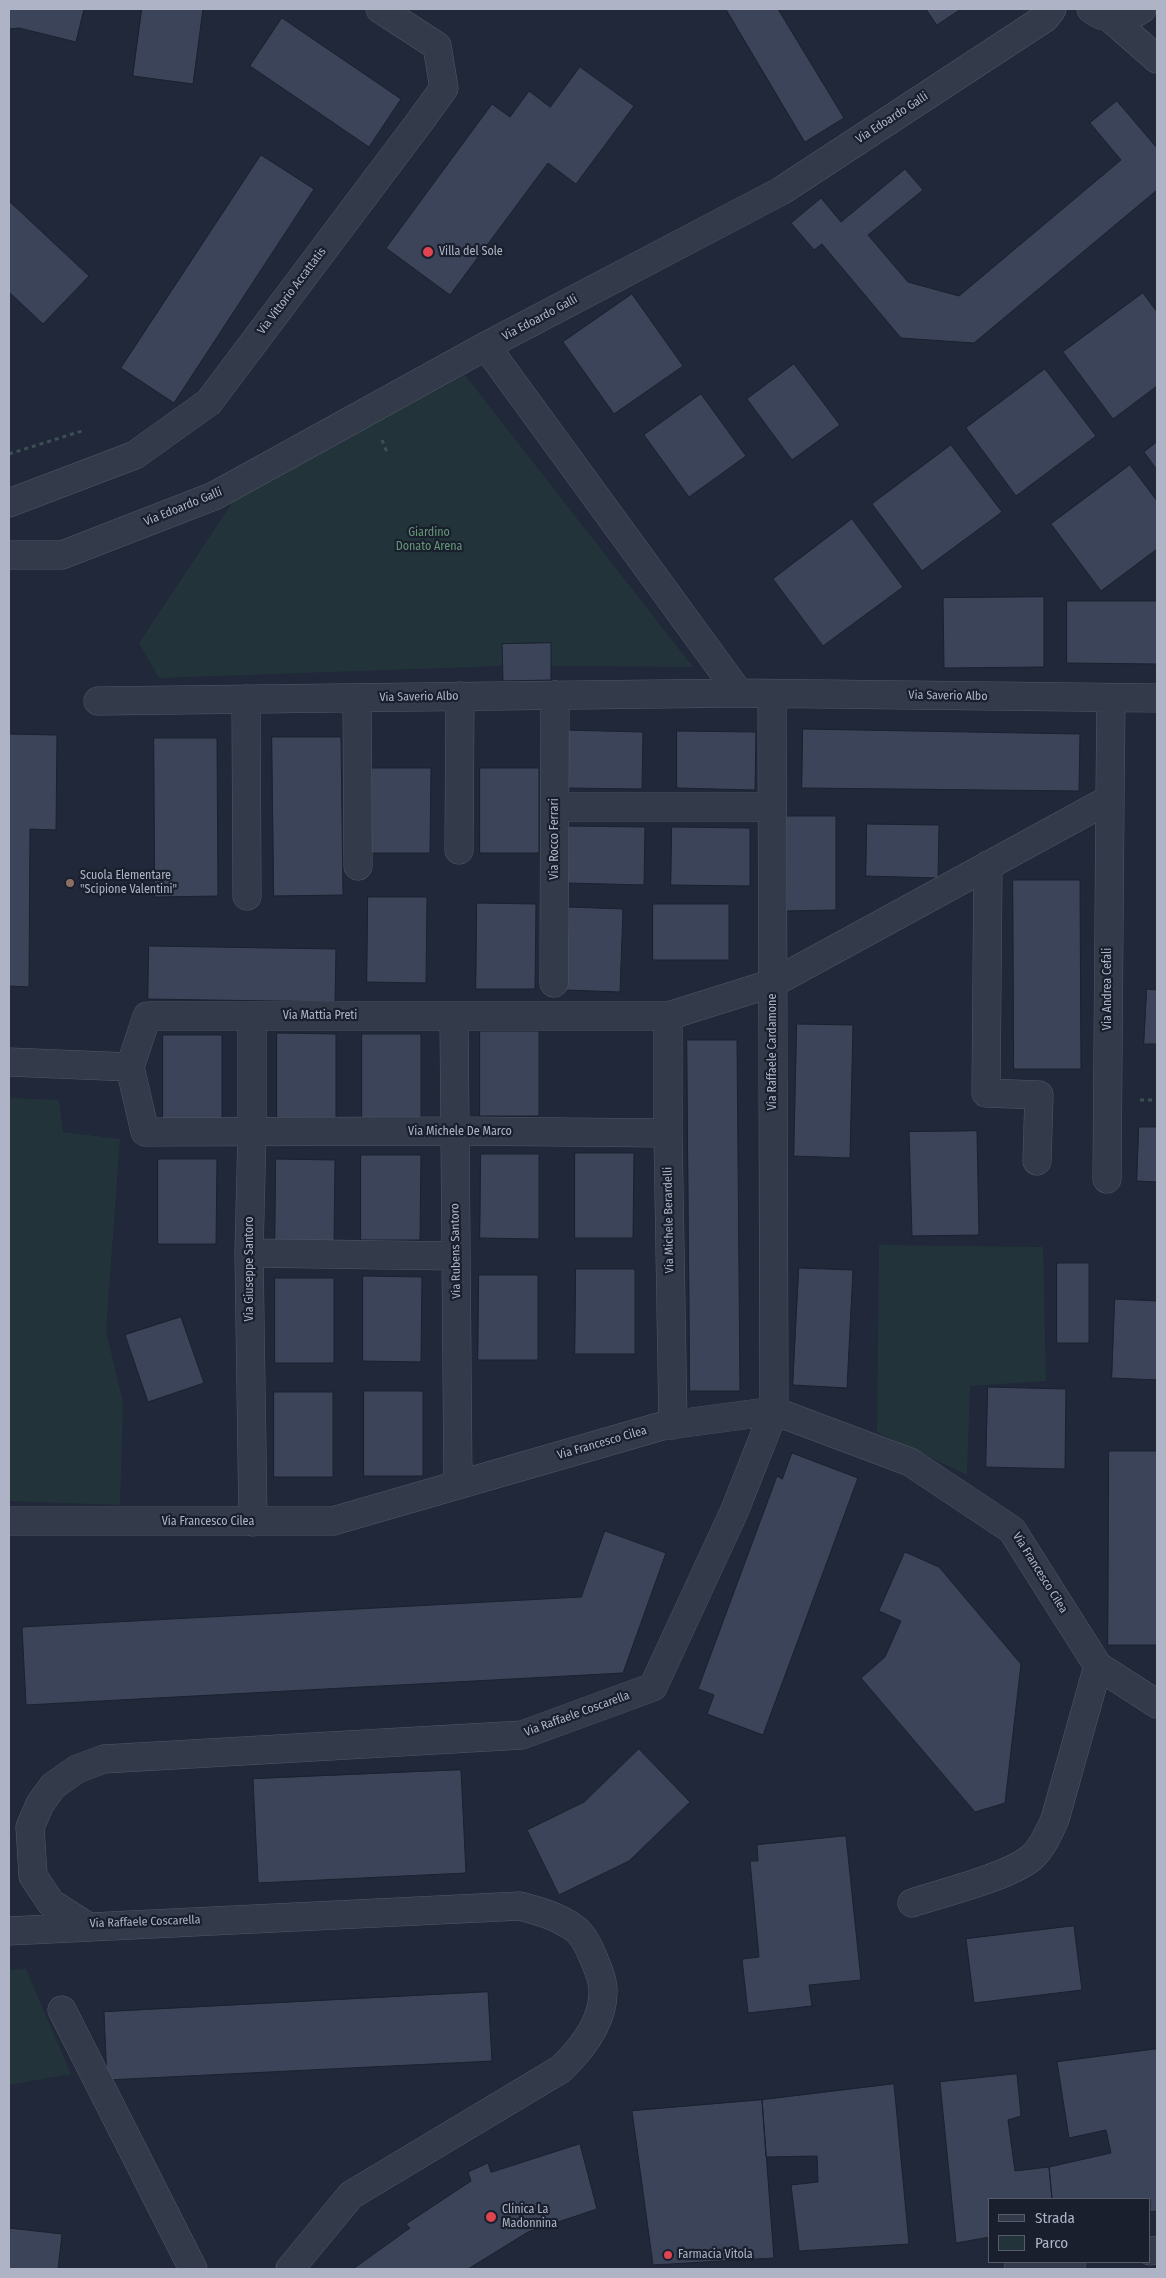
<!DOCTYPE html>
<style>
body{margin:0}
#map{position:relative;width:1166px;height:2278px;overflow:hidden;background:#202839;font-family:"Fira Sans Condensed",sans-serif}
canvas{display:block}
.frame{position:absolute;inset:0;border:10px solid #aeb4c6;pointer-events:none}
.legend{position:absolute;left:988px;top:2198px;width:162px;height:65px;box-sizing:border-box;background:#191f2d;border:1px solid #555b6a;margin:0;padding:6px 9px;list-style:none;font-size:15px;color:#aeb4c6}
.legend li{display:flex;align-items:center;gap:10px;height:25px}
.legend b{width:25px;border:1px solid #555b6a}
</style>
<div id="map">
<canvas width="1166" height="2278"></canvas>
<div class="frame"></div>
<ul class="legend">
<li><b style="height:6px;background:#333a49"></b>Strada</li>
<li><b style="height:14px;background:#22343a"></b>Parco</li>
</ul>
</div>
<script>
const ctx = document.querySelector('canvas').getContext('2d');
ctx.lineJoin = 'round';
function fillPath(path, color) { ctx.fillStyle = color; ctx.fill(path, 'evenodd'); }
function strokePath(path, color, width, dash) { ctx.strokeStyle = color; ctx.lineWidth = width; ctx.lineCap = dash ? 'butt' : 'round'; ctx.setLineDash(dash || []); ctx.stroke(path); }
function label(font, color, halo, rows, align = 'center') {
  ctx.font = font + ' "Fira Sans Condensed",sans-serif'; ctx.lineWidth = 4.5; ctx.setLineDash([]); ctx.textBaseline = 'middle'; ctx.strokeStyle = halo; ctx.fillStyle = color; for (const [text, x, y, turn = 0] of rows) {
    ctx.save(); ctx.translate(x, y); ctx.rotate((+turn || 0) * Math.PI / 180); ctx.textAlign = isNaN(turn) ? turn : align; if (halo) ctx.strokeText(text, 0, 0); ctx.fillText(text, 0, 0); ctx.restore();
  }
}
fillPath(new Path2D(`
 M465,375L693,667L551,666L550,643L502,644V666L159,678L139,643L234,500Z
 M9,1098L59,1100L63,1132L120,1139L106,1331L123,1402L120,1505L9,1501Z
 M879,1245L1043,1247L1046,1381L970,1386L967,1475L877,1432Z
 M26,1969L71,2074L9,2085V1970Z`), '#22343a');
const building = new Path2D(`
 M9,9H84L76,42L19,28L9,29Z
 M142,9H203L193,84L133,76Z
 M726,9H778L844,118L805,142Z
 M926,9H961L937,25Z
 M282,18L401,99L369,147L250,66Z
 M580,67L634,106L576,184L548,163L450,295L386,248L492,104L510,117L529,91L550,107Z
 M1117,101L1157,148V190L974,343L901,338L822,244L814,250L791,223L821,198L841,222L905,169L923,190L868,235L908,282L959,296L1121,160L1090,123Z
 M261,155L314,189L174,403L121,368Z
 M9,201L89,276L43,324L9,292Z
 M1143,293L1157,312V386L1113,419L1063,352Z
 M632,294L683,366L614,414L563,342Z
 M794,364L840,425L792,460L747,399Z
 M1045,369L1096,436L1016,496L966,428Z
 M701,394L746,456L689,497L644,435Z
 M1157,442V470L1144,452Z
 M951,445L1002,512L922,571L872,504Z
 M1130,465L1157,501V549L1101,591L1051,524Z
 M852,519L903,587L823,646L773,579Z
 M1044,597V667L944,668L943,598Z
 M1067,601H1157V664L1067,663Z
 M551,643V680L503,681L502,644Z
 M803,729L1080,734L1079,791L802,788Z
 M564,730L643,732L642,789L564,788Z
 M677,731L756,732L755,790L677,788Z
 M9,734L57,735L56,830L30,829L29,987L9,986Z
 M272,737H341L343,895L274,896Z
 M154,738H217L218,896L155,897Z
 M372,768H431L430,853H371Z
 M480,768H539V853H480Z
 M783,816H836V910L784,911Z
 M867,824L939,825L938,878L866,876Z
 M566,826L645,827L644,885L566,883Z
 M672,827L750,828V886L671,885Z
 M1013,880H1080L1081,1069H1014Z
 M368,897H427L426,983L367,982Z
 M477,903L536,904L535,989H476Z
 M653,904H729V960H653Z
 M569,907L623,909L620,992L566,990Z
 M149,946L336,949L335,1002L148,999Z
 M1147,989L1157,990V1044H1144Z
 M797,1024L853,1025L850,1158L794,1156Z
 M480,1031H539V1116H480Z
 M277,1033L336,1034V1119L277,1118Z
 M362,1034H421V1119L362,1118Z
 M163,1035H222V1121L163,1120Z
 M687,1040H737L740,1391H690Z
 M1139,1127H1157V1182L1137,1181Z
 M977,1131L979,1235L912,1236L909,1132Z
 M575,1153H634L633,1238H575Z
 M481,1154H539V1239L480,1238Z
 M361,1155H421L420,1240H361Z
 M158,1159H217L216,1244H158Z
 M276,1159L335,1160L334,1244H275Z
 M1057,1263H1089V1343H1057Z
 M799,1268L853,1270L847,1388L793,1385Z
 M576,1269H635V1354H575Z
 M479,1275H538V1360H478Z
 M363,1276L422,1277L421,1362L363,1361Z
 M275,1278H334V1363H275Z
 M1115,1299L1157,1301V1380L1112,1378Z
 M181,1317L204,1383L148,1402L125,1335Z
 M988,1387L1066,1389L1065,1469L986,1467Z
 M364,1391H423V1476H364Z
 M274,1392H333V1477H274Z
 M1109,1451H1157V1645H1108Z
 M792,1453L858,1478L763,1735L707,1714L714,1695L698,1689L777,1476L782,1479Z
 M605,1531L666,1553L623,1673L26,1705L22,1627L581,1597Z
 M905,1552L939,1567L1021,1664L1005,1803L975,1812L861,1678L885,1657L901,1621L879,1611Z
 M639,1749L690,1802L629,1861L559,1895L527,1830L584,1802Z
 M461,1770L466,1873L258,1883L253,1779Z
 M846,1836L861,1980L809,1985L812,2006L748,2013L742,1959L759,1957L750,1861H758L757,1845Z
 M1074,1926L1082,1990L974,2003L966,1939Z
 M488,1992L492,2061L107,2080L104,2012Z
 M1157,2049V2211L1150,2212V2199H1052L1049,2167L1111,2153L1106,2130L1069,2138L1057,2062Z
 M1017,2074L1021,2116L1008,2120L1015,2171L1049,2167L1052,2199H990V2237L956,2243L940,2082Z
 M894,2084L909,2244L799,2251L791,2185L818,2182L817,2156L766,2157L762,2100Z
 M762,2100L774,2258L653,2265L632,2111Z
 M580,2144L597,2209L528,2232L468,2269H353L410,2228L406,2224L471,2181L468,2172L488,2163L491,2172Z
 M9,2228L62,2234L58,2269H9Z`);
fillPath(building, '#3b4459');
strokePath(building, '#1b212f', 1);
const minor = new Path2D(`
 M1091,9C1105,21 1127,20 1142,9
 M1109,17L1157,59
 M486,346L739,693L1157,698
 M9,503L135,455L209,402L421,120L444,88L437,46L380,9
 M9,555H62L214,496L486,346L781,191L1045,18L1052,9
 M357,698L358,866
 M246,699L247,896
 M98,701L739,693
 M556,807H772
 M459,850L460,696
 M988,865L986,1093L1039,1095L1037,1161
 M554,983L555,695
 M252,1016V1133L249,1253L253,1522
 M668,1016V1133L673,1425
 M454,1017L458,1484
 M9,1062L130,1067
 M130,1067L147,1016H668L773,983L1110,799L1111,698
 M130,1067L145,1132L455,1131L668,1133
 M1107,1179L1110,799
 M249,1253L456,1256
 M9,1521H333L662,1426L774,1411L910,1462L1012,1530L1098,1666L1157,1704
 M912,1903C942,1893 1008,1877 1031,1858C1042,1849 1049,1832 1055,1819L1098,1666
 M87,1926L51,1903L33,1876L30,1827L40,1804L53,1786L77,1769L104,1759L522,1735L653,1687L734,1512L774,1411L772,694
 M9,1931L520,1906C539,1911 557,1916 574,1928C583,1934 589,1947 593,1957C597,1966 603,1979 603,1990C604,2021 582,2049 561,2069L351,2195L290,2269
 M62,2010L193,2269
 M1150,2251L1157,2250
 M1018,2269L1072,2262`);
strokePath(minor, '#515767', 29);
strokePath(new Path2D(`
 M382,440L387,452
 M9,454L85,430
 M1140,1100H1157`), '#3c5054', 3, [4, 4]);
strokePath(minor, '#333a49', 28);
for (const [x, y, r, color] of [
 [428,252,6,"#e0444e"],
 [70,883,5,"#8d6e63"],
 [491,2217,6,"#e0444e"],
 [668,2255,5,"#e0444e"]
]) { const dot = new Path2D(); dot.arc(x, y, r, 0, 2 * Math.PI); ctx.fillStyle = color; ctx.fill(dot); strokePath(dot, '#191f2d', 2); }
label('12px', '#aeb4c6', '#191f2d', [
 ["Via Edoardo Galli",892,118,-33],
 ["Via Vittorio Accattatis",292,291,-53],
 ["Via Edoardo Galli",540,318,-28],
 ["Via Edoardo Galli",183,507,-22],
 ["Via Saverio Albo",948,696,1],
 ["Via Saverio Albo",419,697,-1],
 ["Via Rocco Ferrari",555,839,-90],
 ["Via Andrea Cefali",1108,989,-90],
 ["Via Mattia Preti",320,1016],
 ["Via Raffaele Cardamone",773,1052,-90],
 ["Via Michele De Marco",460,1132],
 ["Via Michele Berardelli",669,1220,-91],
 ["Via Rubens Santoro",456,1251,-91],
 ["Via Giuseppe Santoro",250,1269,-90],
 ["Via Francesco Cilea",602,1443,-16],
 ["Via Francesco Cilea",208,1522],
 ["Via Francesco Cilea",1040,1573,58],
 ["Via Raffaele Coscarella",577,1714,-20],
 ["Via Raffaele Coscarella",145,1922,-2]
]);
label('12px', '#aeb4c6', '#191f2d', [
 ["Villa del Sole",439,252],
 ["Scuola Elementare",80,876],
 ["\"Scipione Valentini\"",80,890],
 ["Clinica La",502,2210],
 ["Madonnina",502,2224],
 ["Farmacia Vitola",678,2255]
], 'left');
label('12px', '#649775', '#191f2d', [
 ["Giardino",429,533],
 ["Donato Arena",429,547]
]);
</script>
